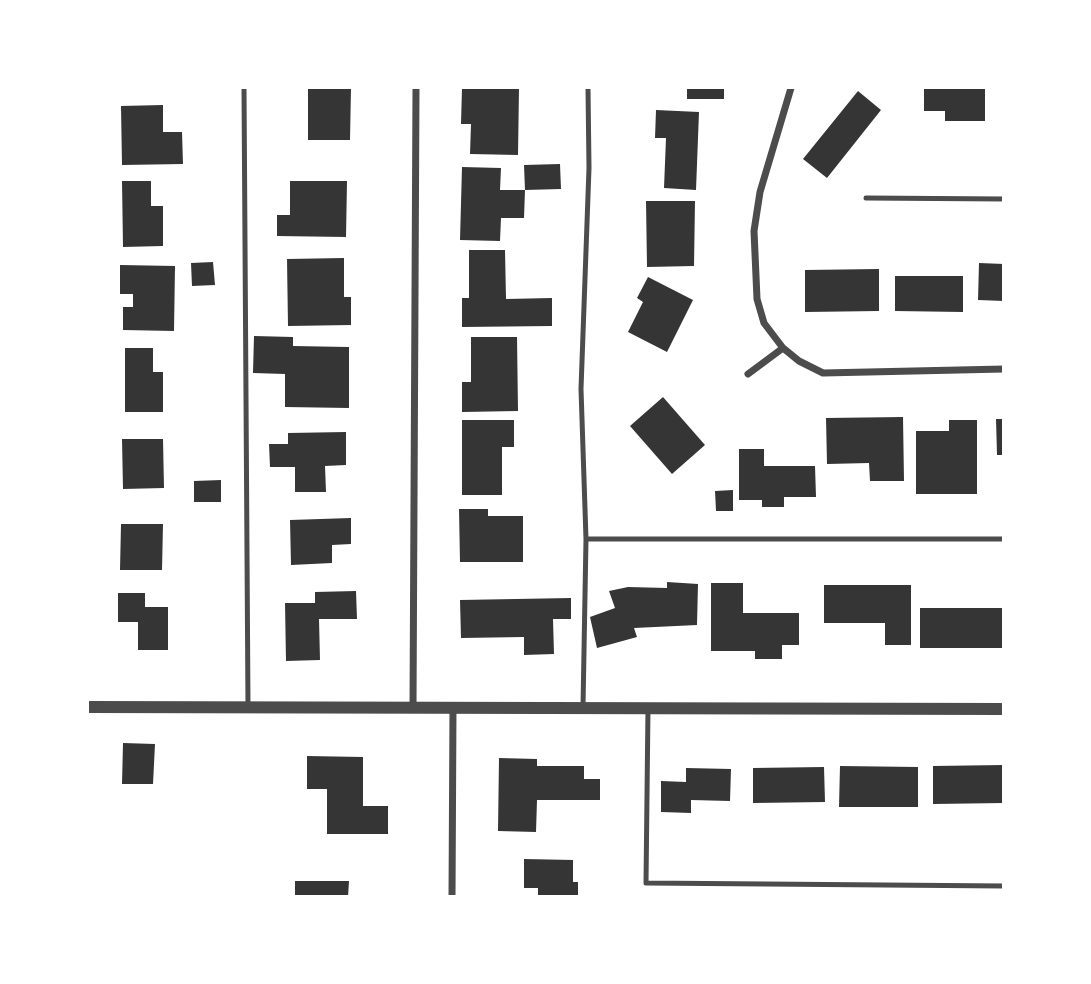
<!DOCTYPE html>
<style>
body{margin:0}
#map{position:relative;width:1091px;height:984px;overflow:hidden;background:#fff;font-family:Helvetica,sans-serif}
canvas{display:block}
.frame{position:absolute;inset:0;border:89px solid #fff;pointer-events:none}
</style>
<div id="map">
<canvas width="1091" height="984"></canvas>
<div class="frame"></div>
</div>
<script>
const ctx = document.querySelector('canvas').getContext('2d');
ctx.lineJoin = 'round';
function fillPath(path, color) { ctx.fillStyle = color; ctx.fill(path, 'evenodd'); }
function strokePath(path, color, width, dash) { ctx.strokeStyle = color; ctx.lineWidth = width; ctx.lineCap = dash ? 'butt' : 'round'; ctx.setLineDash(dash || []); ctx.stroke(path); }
fillPath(new Path2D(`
 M308,88H351L350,140H308Z
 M462,88H519L518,155L470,154L471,124H461Z
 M687,88H724V99H687Z
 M924,88H985V121H945V111H924Z
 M858,91L881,110L827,178L803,159Z
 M163,105V132H182L183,164L122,165L121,106Z
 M656,110L699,112L696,190L664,188L666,138H655Z
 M560,164L561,189L525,190L524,165Z
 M462,167L501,168L500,190H525L524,218H501L500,241L460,240Z
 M122,181H151V206H163V246L123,247Z
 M290,181H347L346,237L277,236V215H290Z
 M646,201H695L694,266L647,267Z
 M469,250H505L506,299L552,298V326L462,327V298H469Z
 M344,258V297H351V325L288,326L287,259Z
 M213,262L215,285L192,286L191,263Z
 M979,263L1004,264V301L978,300Z
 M120,265L175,266L174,331L123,330V307H133V294H120Z
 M879,269V311L805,312V270Z
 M895,276H963V312L895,311Z
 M648,277L693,300L667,352L628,332L643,302L637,298Z
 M254,336L293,337V346L349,347V408L285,407V374L253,373Z
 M471,337H517L518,411L462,412V382H471Z
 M125,348H153V372H163V412H125Z
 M663,397L705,445L672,474L630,426Z
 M903,417L904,481H870L869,463L827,464L826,418Z
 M996,419H1004V455H997Z
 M462,420H514V447H502V495H462Z
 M949,420H977V494H916V431H949Z
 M346,432V465L325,466L326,492H295V467H270L269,444H288V433Z
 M122,439H163L164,488L123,489Z
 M739,449H764V466H815L816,497H784V507H762V500H739Z
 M221,480V502H194V481Z
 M733,490V511H716L715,491Z
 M459,509H488V516H523V562H460Z
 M351,518V544L332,545V563L291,565L290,520Z
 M121,524H163L162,570H120Z
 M667,582L698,584L697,625L634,628L637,637L597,648L590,617L615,608L609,591L628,587L667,588Z
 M711,583H743V613H799V645H782V659H755V651H711Z
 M824,585H911V645H885V623H824Z
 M356,591L357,619H319L320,660L286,661L285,603H315V592Z
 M118,593H145V607H168V650H138V622H118Z
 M571,598V619H553L554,654L524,655V637L461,638L460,600Z
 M920,608H1004V648H920Z
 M123,743L155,744L153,784H122Z
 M307,756L363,757V806H388V834H327V789H307Z
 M499,758L537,759V766H584V779H600V800H537L536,832L498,831Z
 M1004,765V803L933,804V766Z
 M840,766L918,767V807H839Z
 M824,767L825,802L753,803V768Z
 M686,768L731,769L730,801L691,800V813L661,812V781L686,782Z
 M524,859L573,860V882H578V897H538V888H524Z
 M295,881H349L348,897H295Z`), '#353535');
strokePath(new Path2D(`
 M244,88L248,707
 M866,198L1004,199
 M586,539H1004
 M583,707L586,539L581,389L589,168L588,88
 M648,708L646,883L1004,886`), '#4c4c4c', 5);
strokePath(new Path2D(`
 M791,88L760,192L754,231L757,299L764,323L783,348L799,361L823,373L1004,369
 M748,374L783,348
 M413,708L416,88
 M452,897L453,708`), '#4c4c4c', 7);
strokePath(new Path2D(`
 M88,707L1004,709`), '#4c4c4c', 12);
</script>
